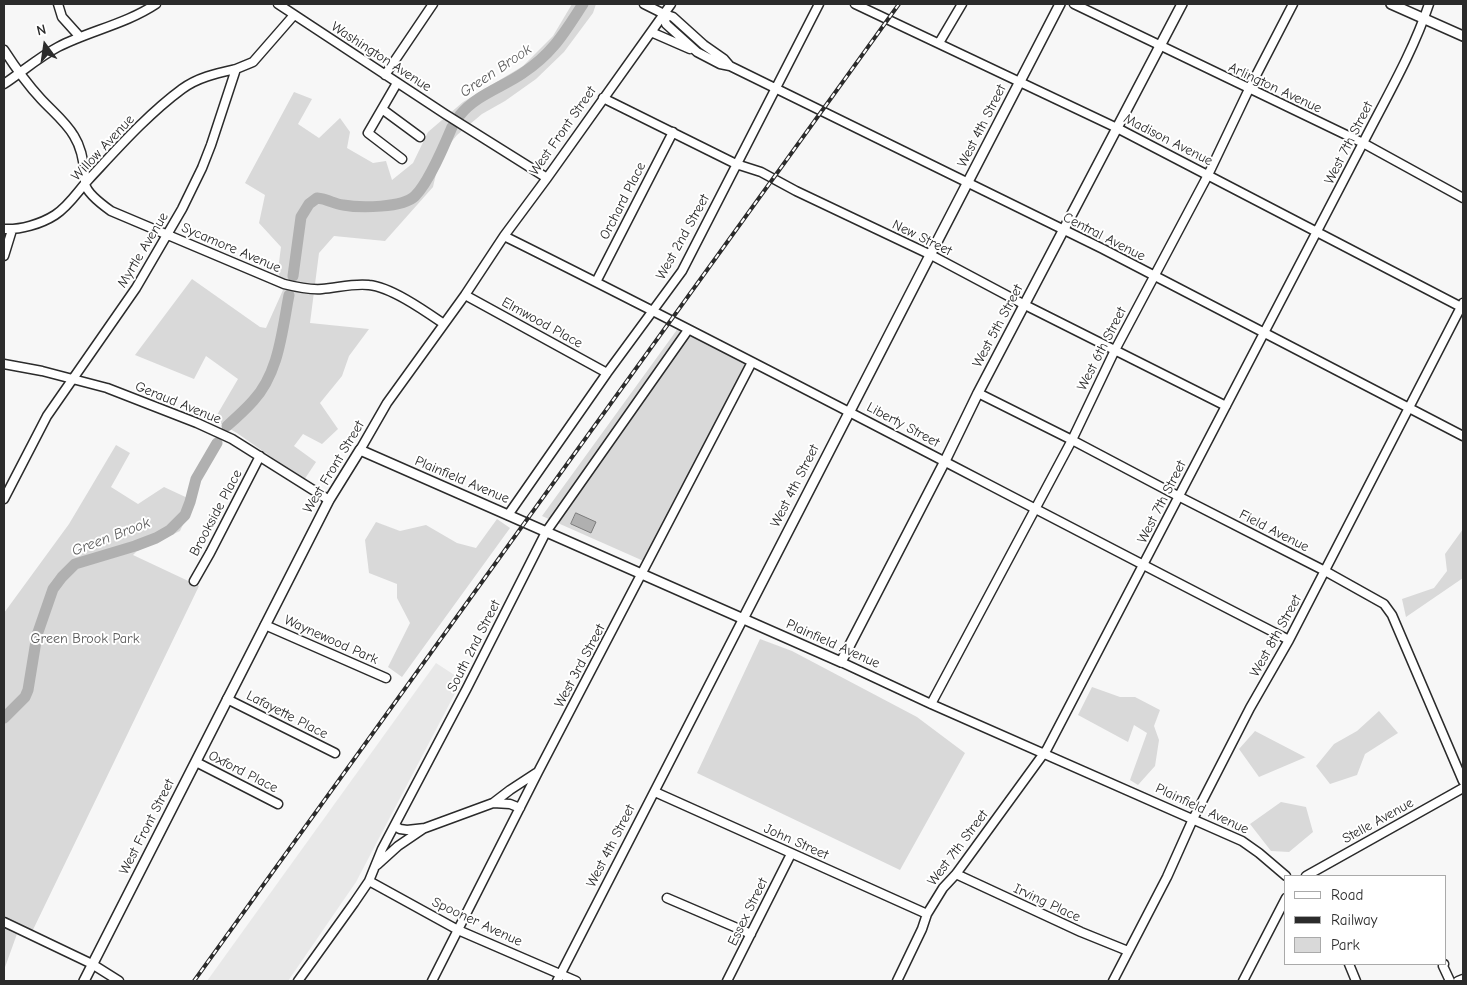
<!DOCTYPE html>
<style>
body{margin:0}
#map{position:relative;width:1467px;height:985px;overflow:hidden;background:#f7f7f7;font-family:"Comic Neue",sans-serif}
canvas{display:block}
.frame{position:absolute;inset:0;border:5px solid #2b2b2b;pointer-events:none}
.legend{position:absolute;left:1284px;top:875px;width:162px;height:90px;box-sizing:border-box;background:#fff;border:1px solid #aaa;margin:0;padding:6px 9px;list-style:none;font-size:15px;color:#2b2b2b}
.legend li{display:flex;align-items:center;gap:10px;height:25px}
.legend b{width:25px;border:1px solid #aaa}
.north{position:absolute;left:20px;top:20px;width:50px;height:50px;-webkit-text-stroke:4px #fff;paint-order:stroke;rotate:346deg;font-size:14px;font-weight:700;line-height:20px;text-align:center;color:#2b2b2b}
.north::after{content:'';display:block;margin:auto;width:18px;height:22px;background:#2b2b2b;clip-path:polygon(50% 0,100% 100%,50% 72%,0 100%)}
</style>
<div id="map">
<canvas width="1467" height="985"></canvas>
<div class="frame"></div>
<ul class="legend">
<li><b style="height:6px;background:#fff"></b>Road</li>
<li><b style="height:6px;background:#2b2b2b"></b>Railway</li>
<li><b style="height:14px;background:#d9d9d9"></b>Park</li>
</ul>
<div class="north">N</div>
</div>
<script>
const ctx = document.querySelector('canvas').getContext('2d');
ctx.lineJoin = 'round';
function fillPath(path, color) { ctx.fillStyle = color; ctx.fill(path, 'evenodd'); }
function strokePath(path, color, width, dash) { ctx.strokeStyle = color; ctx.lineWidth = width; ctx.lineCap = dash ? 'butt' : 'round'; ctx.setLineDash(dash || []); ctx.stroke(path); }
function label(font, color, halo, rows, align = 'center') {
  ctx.font = font + ' "Comic Neue",sans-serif'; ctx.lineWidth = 4; ctx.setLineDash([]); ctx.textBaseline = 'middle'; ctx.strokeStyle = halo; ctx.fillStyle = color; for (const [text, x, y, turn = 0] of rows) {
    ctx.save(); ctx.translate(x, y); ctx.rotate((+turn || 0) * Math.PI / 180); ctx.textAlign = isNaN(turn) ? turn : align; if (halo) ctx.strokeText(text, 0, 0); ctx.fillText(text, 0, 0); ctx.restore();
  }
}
fillPath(new Path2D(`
 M436,663L462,680L356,882L288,981H207Z`), '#e8e8e8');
fillPath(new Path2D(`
 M572,4H596L593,13L564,52L536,79L505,101L482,114L457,135L448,146L436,174L433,187L385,241L334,236L319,253L310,323L369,329L349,356L342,376L320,403L338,429L322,444L303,434L294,446L316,462L304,480L237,433L214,420L238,379L206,356L194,379L135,355L192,279L260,327L266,328L283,290L278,270L281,247L259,223L265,195L245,183L294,92L312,99L298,124L319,138L340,118L350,132L347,148L373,163L386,161L392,180L413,163L428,132L463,102L523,66L553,36Z
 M679,327L750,363L648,563L542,516Z
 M116,445L130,453L111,487L138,504L164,487L194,501L180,531L137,551L133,555L199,586L30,936L18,931L4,970V613L69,524Z
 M497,519L510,528L402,677L388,667L410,623L397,598V584L369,573L365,540L376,522L400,531L426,525L457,543L476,548Z
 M1463,529V578L1406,617L1402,599L1434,588L1447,571L1445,554Z
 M760,639L792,651L917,717L965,753L900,870L697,773Z
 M1092,687L1120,697H1135L1160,710L1154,726L1159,740L1155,766L1138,785L1130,780L1147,733L1134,725L1128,742L1078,715Z
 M1379,711L1398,733L1365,754L1357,775L1330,784L1316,766L1334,744L1357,731Z
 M1255,731L1305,757H1306L1259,777L1239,749Z
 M1281,802L1306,807L1313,832L1289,852L1271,851L1250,824Z`), '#d9d9d9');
const water = new Path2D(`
 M576,513L596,522L591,533L571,524Z`);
fillPath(water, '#b0b0b0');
strokePath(water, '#7b7b7b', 1);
strokePath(new Path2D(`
 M460,115C476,95 503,87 523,73C553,53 564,33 583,4
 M293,276L301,217L309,204L317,198C328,199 334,204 343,205C360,208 403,208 415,196C429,182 444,146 452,127
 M227,426C236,418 245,410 253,401C279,373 282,331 289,295
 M4,718L25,697L28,690L37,635L53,589L62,577L75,564L135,546L156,538L170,530L185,515L190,502L196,479L217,443`), '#b0b0b0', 11);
const minor = new Path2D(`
 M58,4L62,17L80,37
 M278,4L445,114L547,178
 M644,4L664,14L673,17L704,45L724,59L730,66
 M855,4L1117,128L1463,308
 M1074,4L1363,143L1463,198
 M664,14L666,24L697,52L720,64L730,66L1103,249L1463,436
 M651,32L690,49
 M939,43L962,4
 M4,50C15,67 27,84 41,99C52,111 66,122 74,136C81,147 84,163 85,176C85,177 85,183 85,184C87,193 104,206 111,211L284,284C296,287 309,290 322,289C337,288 353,283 369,285C391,287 425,311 444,324
 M385,75L433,4
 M397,83L368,133L402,159
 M4,84C22,72 39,57 58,47C89,31 126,24 156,4
 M603,98L736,164L761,172L796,191L931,255L1025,305L1226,406
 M382,109L420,137
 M4,229C20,230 41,224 55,215C69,206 78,191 89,179C118,148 148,114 182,89C198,77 218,73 236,69
 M504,236C768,367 1027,506 1289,640
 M4,256L12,230
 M596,282L673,132
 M465,295L607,373
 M4,364L42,371L107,388L197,423L232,439L329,500
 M978,393L1072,440L1178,496L1325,571L1384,604L1392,615L1463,781
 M360,450L387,403L465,295L504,236L547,178L671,4
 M4,499L47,416L136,288L182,209L202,168L211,145L236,69L253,62L294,15
 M508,515L607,373L682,271L819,4
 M194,581L210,553L260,456
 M265,625L386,678
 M841,662L931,704L1242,841L1259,853L1286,876
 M227,699L335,753
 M931,704L1072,440L1115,350L1208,175L1249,89L1293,4
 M196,762L278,804
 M655,792L927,914
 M493,803L510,804L520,808
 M395,826L400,829L407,830L425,828L493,803L510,790L536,773
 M377,865L398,846L423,829
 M956,874L1081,932L1128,951
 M1306,876L1463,788
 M369,881L458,930L576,981
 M667,898L751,934
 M4,922L92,964L119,981
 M1349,964L1356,981
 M1444,964L1443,966L1450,981
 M298,981L354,903L369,881L382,849L467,688L546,532L688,330
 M432,981L538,772L752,362
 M557,981L743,619
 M727,981L791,854
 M897,981L922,929L927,914L943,888L956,874L1047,749L1363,143C1386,98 1413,52 1429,4
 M1113,981L1167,877L1193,819L1250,708L1289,640L1463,303
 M1243,981L1286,898
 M1458,981L1463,979`);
const major = new Path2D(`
 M1391,4L1463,36
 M743,619C848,413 954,209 1060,4
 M84,981L329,500L360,450L508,515L841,662L945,461L978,393L1182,4`);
strokePath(minor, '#2b2b2b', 11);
strokePath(major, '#2b2b2b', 12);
strokePath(minor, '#fff', 8);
strokePath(major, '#fff', 9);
const rail = new Path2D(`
 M194,981L899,4`);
strokePath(rail, '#2b2b2b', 4);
strokePath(rail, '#fff', 2, [5.5]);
label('14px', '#2b2b2b', '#fff', [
 ["Washington Avenue",381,57,33],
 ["Arlington Avenue",1275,88,25],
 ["West 4th Street",982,126,-63],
 ["West Front Street",563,131,-55],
 ["Madison Avenue",1168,140,27],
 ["West 7th Street",1349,143,-63],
 ["Willow Avenue",103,148,-47],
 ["Orchard Place",623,201,-63],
 ["West 2nd Street",683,237,-61],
 ["Central Avenue",1104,237,27],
 ["New Street",922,238,26],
 ["Sycamore Avenue",231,248,23],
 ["Myrtle Avenue",143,250,-59],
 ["Elmwood Place",542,323,29],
 ["West 5th Street",998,326,-62],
 ["West 6th Street",1102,349,-63],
 ["Geraud Avenue",178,403,22],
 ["Liberty Street",903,425,28],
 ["West Front Street",334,467,-59],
 ["Plainfield Avenue",462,480,23],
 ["West 4th Street",795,486,-63],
 ["West 7th Street",1162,502,-63],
 ["Brookside Place",216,513,-62],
 ["Field Avenue",1274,531,27],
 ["West 8th Street",1276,636,-61],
 ["Waynewood Park",331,640,24],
 ["Plainfield Avenue",833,644,24],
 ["South 2nd Street",474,646,-63],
 ["West 3rd Street",580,666,-62],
 ["Lafayette Place",287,715,27],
 ["Oxford Place",243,772,27],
 ["Plainfield Avenue",1202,809,25],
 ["Stelle Avenue",1378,821,-29],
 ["West Front Street",147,827,-63],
 ["John Street",796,842,24],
 ["West 4th Street",611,846,-63],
 ["West 7th Street",958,848,-53],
 ["Irving Place",1047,903,25],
 ["Essex Street",748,912,-64],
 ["Spooner Avenue",477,922,25]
]);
label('14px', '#565656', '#fff', [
 ["Green Brook Park",85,639]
]);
label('italic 15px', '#5a5a5a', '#fff', [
 ["Green Brook",496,71,-34],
 ["Green Brook",111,537,-21]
]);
</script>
